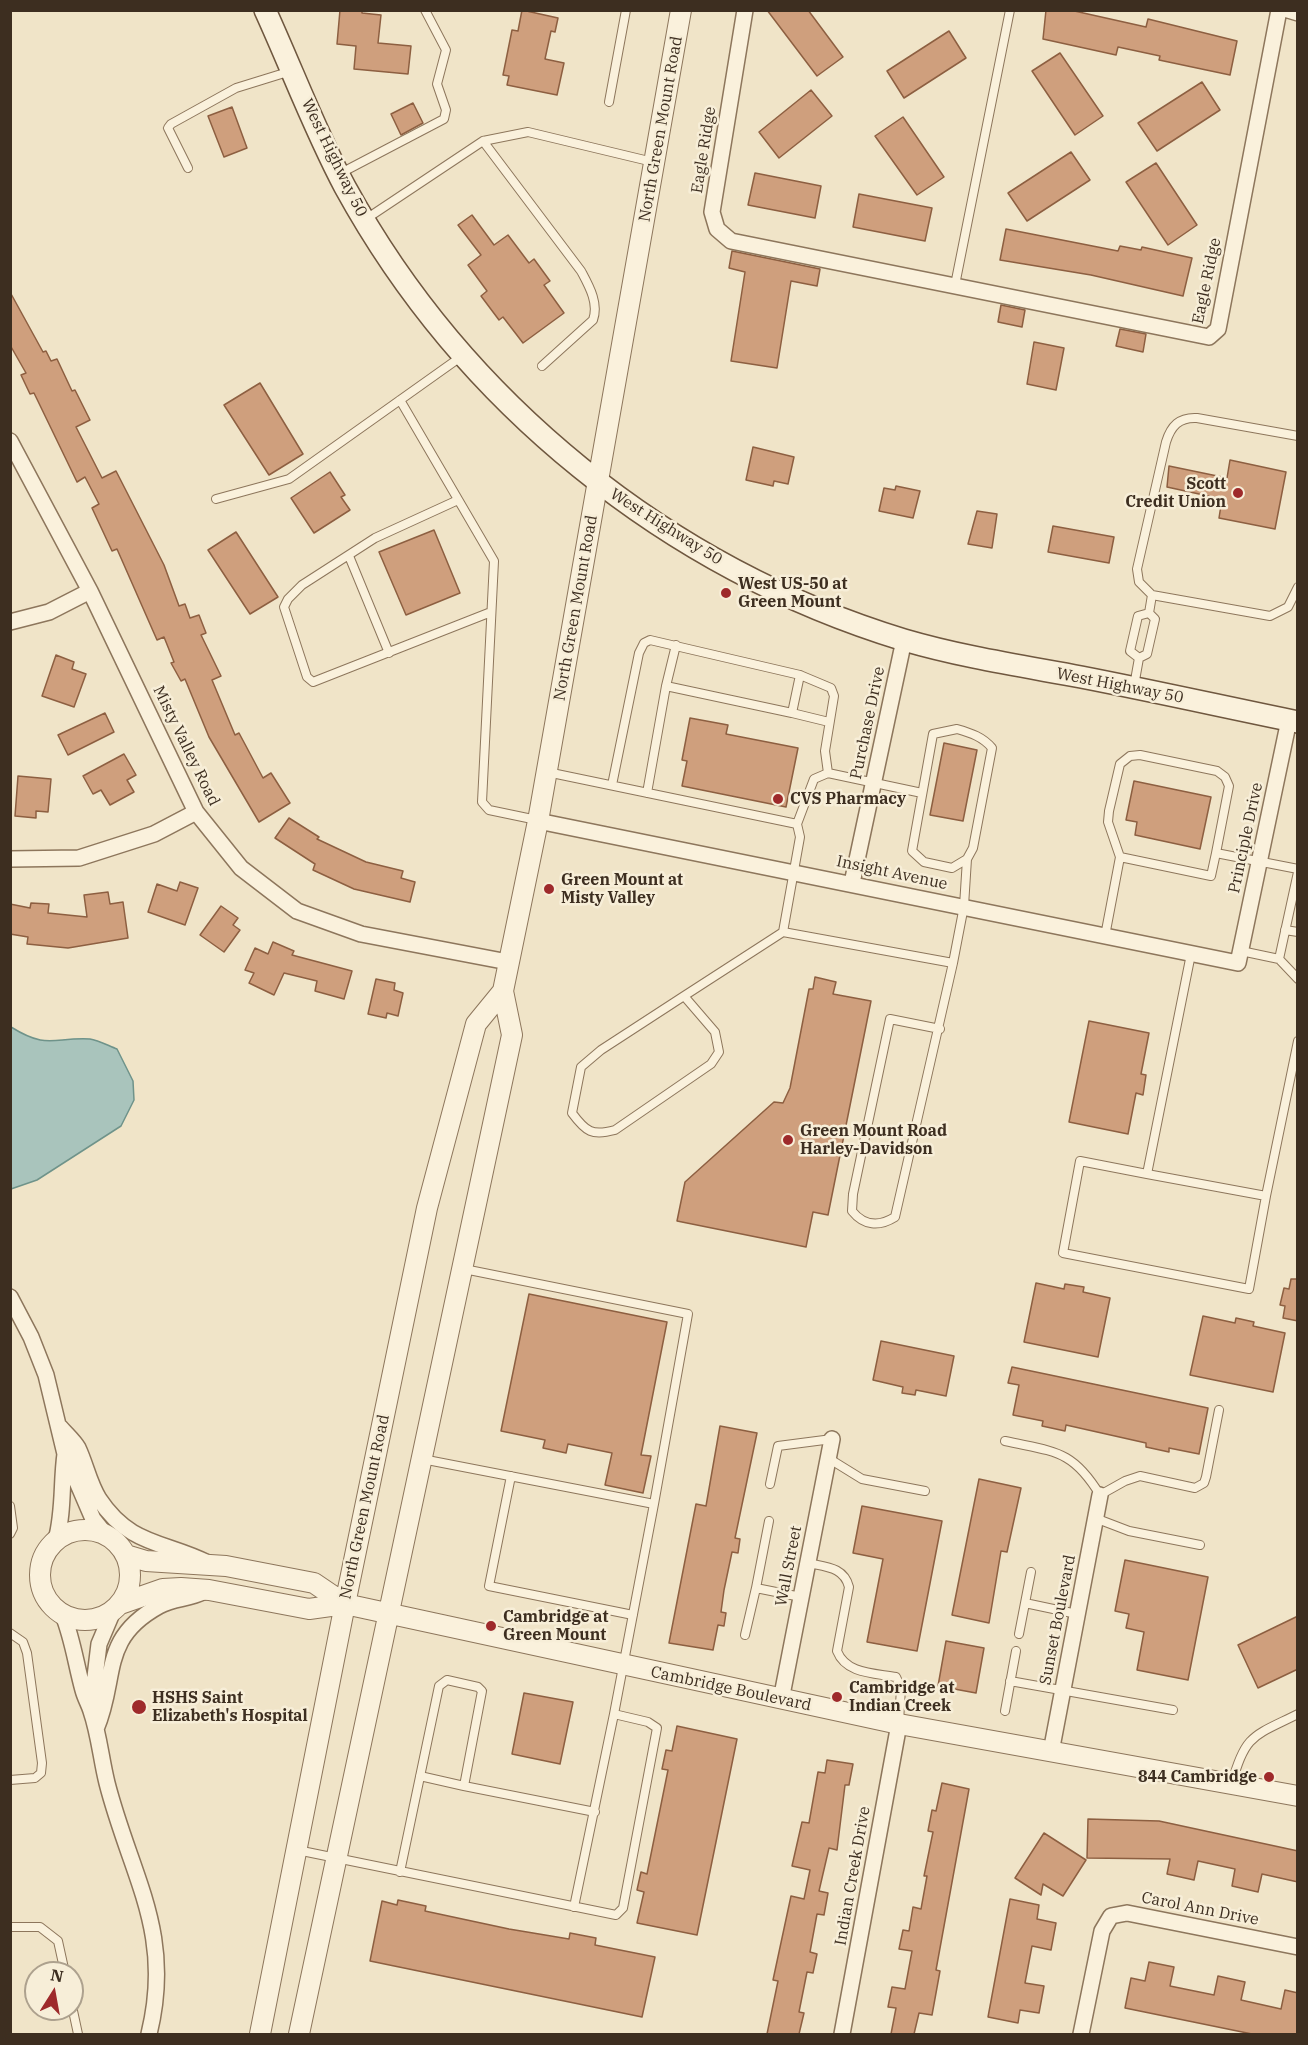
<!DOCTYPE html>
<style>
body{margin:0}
#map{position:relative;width:1308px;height:2045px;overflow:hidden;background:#f0e4c8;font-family:"IBM Plex Serif",serif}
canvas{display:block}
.frame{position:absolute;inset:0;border:12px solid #3d2e20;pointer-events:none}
.north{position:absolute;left:24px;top:1961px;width:60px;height:60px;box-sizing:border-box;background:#f7eed8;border:2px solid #ada18e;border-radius:50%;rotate:11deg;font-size:16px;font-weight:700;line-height:24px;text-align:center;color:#3d2e20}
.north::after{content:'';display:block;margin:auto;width:21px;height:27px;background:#9e2a2b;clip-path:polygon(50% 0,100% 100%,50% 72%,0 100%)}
</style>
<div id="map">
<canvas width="1308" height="2045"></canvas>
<div class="frame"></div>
<div class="north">N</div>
</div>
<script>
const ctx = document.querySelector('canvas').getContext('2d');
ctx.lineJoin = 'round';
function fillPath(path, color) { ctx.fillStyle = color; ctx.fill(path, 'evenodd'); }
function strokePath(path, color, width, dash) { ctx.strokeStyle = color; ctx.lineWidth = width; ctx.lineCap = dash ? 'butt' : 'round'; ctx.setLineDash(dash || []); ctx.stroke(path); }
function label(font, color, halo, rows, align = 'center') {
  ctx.font = font + ' "IBM Plex Serif",serif'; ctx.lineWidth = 5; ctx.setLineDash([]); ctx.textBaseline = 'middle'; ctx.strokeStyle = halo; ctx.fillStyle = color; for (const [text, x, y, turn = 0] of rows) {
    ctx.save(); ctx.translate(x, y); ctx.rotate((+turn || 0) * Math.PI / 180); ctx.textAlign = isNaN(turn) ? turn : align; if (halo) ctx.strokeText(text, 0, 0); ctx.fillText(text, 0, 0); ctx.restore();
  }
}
const water = new Path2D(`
 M11,1027C48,1050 53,1037 90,1039C98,1040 109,1046 117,1049L133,1081L134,1100L121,1126L37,1180L11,1189Z`);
fillPath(water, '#a9c4bc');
strokePath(water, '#6f938a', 1.5);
const building = new Path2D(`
 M340,10H362V13L381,15L378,43L411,46L408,74L354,69L356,46L337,44Z
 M522,10L558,18L555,32L551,31L545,59L564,63L557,95L507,85L509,76L503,75L512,30L518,31Z
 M767,10H808L843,57L817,76Z
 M1046,10H1070L1146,27L1148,19L1237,41L1230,75L1159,60L1160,56L1118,47L1116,55L1043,39Z
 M949,31L966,58L904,98L887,71Z
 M1060,53L1103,116L1075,135L1032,71Z
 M1202,82L1220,110L1157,151L1138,123Z
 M811,90L832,116L779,158L759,132Z
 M413,103L423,123L401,135L391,114Z
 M232,107L247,148L224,157L208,116Z
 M903,117L944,177L917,195L875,136Z
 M1071,152L1090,180L1027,221L1008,193Z
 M1156,163L1197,225L1168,245L1126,182Z
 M755,173L821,186L815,218L748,205Z
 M859,194L932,208L925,241L853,227Z
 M472,215L494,245L508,235L529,263L534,259L550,281L544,285L564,313L523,343L503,317L499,320L481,296L487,291L468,265L481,255L458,225Z
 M1006,229L1118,251L1120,246L1141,250L1142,247L1192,258L1183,296L1091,275L1000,260Z
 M732,251L820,269L817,286L791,281L777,368L731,361L745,272L729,268Z
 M10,292L43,352L46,351L51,361L57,359L72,391L75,390L90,420L76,427L102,478L116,471L164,565L179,606L185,604L190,618L199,615L206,633L201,635L221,676L212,680L235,735L239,733L263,778L271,773L290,803L259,822L209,737L185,679L181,681L171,663L174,662L164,637L157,640L117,549L112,551L92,508L99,504L85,477L77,482L34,393L30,394L21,375L26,373L10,345Z
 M1001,305L1025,310L1022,327L998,322Z
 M1120,329L1146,334L1143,352L1116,346Z
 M1034,342L1064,348L1056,390L1027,384Z
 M260,383L303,454L269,475L224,405Z
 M753,447L794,457L788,484L774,481L773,486L746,480Z
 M1230,460L1286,472L1275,529L1219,518L1222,499L1167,487L1169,466L1227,478Z
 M330,472L345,495L341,497L350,510L314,533L291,498Z
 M896,486L920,491L913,518L879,511L884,488L895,490Z
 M977,511L997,514L992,548L968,544Z
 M1053,526L1114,537L1109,563L1048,552Z
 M434,530L460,593L406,615L379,552Z
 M236,532L278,597L250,614L208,550Z
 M56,655L74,662L72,669L86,674L74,707L42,696Z
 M105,713L114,732L68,755L58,735Z
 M690,718L728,725L726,734L798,748L786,807L682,786L687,761L682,760Z
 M944,743L977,750L963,821L930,815Z
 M124,754L136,775L127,780L134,792L110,805L101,790L93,794L83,776Z
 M18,776L51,779L48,812L36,811V818L15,816Z
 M1134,781L1211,797L1200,849L1135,835L1137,822L1126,820Z
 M289,818L319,837L317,839L366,862L403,871L401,878L415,882L410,902L354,889L313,870L315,864L275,838Z
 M180,882L198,888L185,925L148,912L157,884L177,891Z
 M108,892L110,904L123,902L128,938L68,948L27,944L28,937L10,934V904L30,908L31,903L49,904L48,913L87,917L84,895Z
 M221,906L238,918L233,925L240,930L224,952L200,935Z
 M273,942L294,951L292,955L352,971L344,999L315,991L317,981L284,973L274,995L249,983L254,973L245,970L255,948L268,954Z
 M815,977L836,982L833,994L871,1001L828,1215L813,1212L806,1247L677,1221L685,1182L774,1102L783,1103L790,1088L809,989H813Z
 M376,979L395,983L394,990L403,993L398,1016L387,1013L386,1018L368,1014Z
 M1089,1021L1149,1033L1141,1074L1146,1075L1143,1095L1136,1093L1128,1134L1069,1122Z
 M1291,1279H1298V1321L1283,1318L1285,1306L1280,1305L1284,1288L1289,1289Z
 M1036,1283L1064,1289L1065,1284L1084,1287L1083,1292L1110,1298L1098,1357L1024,1342Z
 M529,1294L667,1322L641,1455L651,1456L643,1493L605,1485L612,1453L568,1444L566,1453L543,1448L545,1440L501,1431Z
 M1203,1316L1235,1323L1236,1318L1254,1322L1253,1326L1285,1333L1273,1392L1190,1375Z
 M881,1341L954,1356L946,1396L916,1390L915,1395L902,1393L903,1387L873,1380Z
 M1012,1367L1208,1408L1199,1454L1169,1448V1452L1146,1447V1443L1066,1425L1065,1431L1042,1426L1043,1421L1013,1415L1019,1385L1008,1383Z
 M720,1426L757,1433L735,1538L740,1539L738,1553L732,1552L724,1590L721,1612L726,1613L724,1626L718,1625L713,1650L669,1643L696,1504L706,1506Z
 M979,1479L1021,1488L1007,1552L1001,1551L989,1623L952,1615Z
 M862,1506L942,1521L917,1651L867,1642L883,1559L853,1553Z
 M1125,1560L1208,1577L1188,1680L1137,1670L1144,1632L1126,1628L1129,1614L1115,1611Z
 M1298,1616V1669L1258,1688L1238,1645Z
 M946,1641L984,1648L976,1693L938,1686Z
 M524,1693L573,1702L560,1764L512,1754Z
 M677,1726L737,1739L697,1935L637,1923L644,1892L637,1890L641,1872L647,1874L668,1770L662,1769L666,1750L672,1751Z
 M827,1760L853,1764L849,1785H845L837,1850L829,1848L819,1891L828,1893L824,1915L817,1914L810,1952L817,1954L813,1973L807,1972L799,2012L804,2013L799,2034H767L778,1981L773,1980L791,1896L804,1899L810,1870L792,1866L802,1822L809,1823L818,1772L825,1773Z
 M942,1783L969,1789L936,1970L940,1971L932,2015L919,2013L914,2034H891L896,2008L888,2007L892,1987L905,1989L912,1951L899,1949L903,1930L909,1931L913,1907L921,1909L927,1876H924L933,1832L928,1831L932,1810L936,1811Z
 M1088,1819L1159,1821L1298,1851V1882L1262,1874L1258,1892L1232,1886L1235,1869L1198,1861L1194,1880L1167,1874L1170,1859L1087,1858Z
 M1044,1833L1086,1860L1063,1896L1043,1884L1041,1895L1015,1878Z
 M1010,1899L1039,1905L1037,1919L1056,1923L1051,1950L1032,1946L1025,1983L1044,1986L1039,2013L1020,2010L1018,2023L988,2017Z
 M398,1900L426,1906L425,1911L509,1929L569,1939L570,1933L596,1938L595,1945L655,1957L642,2017L370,1961L382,1901L397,1905Z
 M1149,1962L1174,1967L1170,1986L1214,1995L1218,1976L1245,1982L1241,2000L1281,2009L1285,1990L1298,1993V2034H1252L1125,2008L1131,1978L1145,1981Z`);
fillPath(building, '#cf9f7d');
strokePath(building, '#8d5f41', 1.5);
const service = new Path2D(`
 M609,102L626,10
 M483,141L581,271C589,286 599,303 593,320L542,366
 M188,168L168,128L171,124L236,88L291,71
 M339,174L444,119L446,110L437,84L446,50L425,10
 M366,219L483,141L528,132L653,162
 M955,285L1010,10
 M400,400L494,561L482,802L489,810L537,820
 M1298,436L1197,418C1179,417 1171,426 1166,442L1137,569L1139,582L1152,595L1270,616L1288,607L1298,587
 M216,499L289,479L462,356
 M458,500L375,538L302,585L288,599L284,607L307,677L313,682L491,612
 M349,556L389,653
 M1149,613L1155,619L1147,654L1139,658L1130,651L1138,616Z
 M1149,613L1152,595
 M666,686L676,645
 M1134,686L1139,658
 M792,713L829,722
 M957,729C971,733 983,737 992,748L973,848L967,859L952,868L924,862L912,851L933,734Z
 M547,772L797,824L814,779L828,773L922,793
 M612,785L639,653L644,643L650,640L800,675L831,688L834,696L825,751L828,773
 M647,793L666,686L792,713L800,675
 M797,824L800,837L783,932L953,963L964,906L967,859
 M1120,857L1211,876L1216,853L1298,869
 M1285,930L1298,932
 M1105,936L1120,857L1108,822L1109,811L1120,764L1130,756L1140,755L1217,771L1225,777L1229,786L1216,853
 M1241,951L1279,959L1298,872
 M1191,954L1147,1174L1266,1196L1298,1041
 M1279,959L1298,979
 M684,996L715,1032L719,1052L711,1064L615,1130C592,1136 586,1132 572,1113L581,1067L601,1050Z
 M684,996L783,932
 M940,1029L890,1019L853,1194L852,1211C864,1226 879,1227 895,1217L953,963
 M1147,1174L1080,1161L1063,1253L1249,1289L1266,1196
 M1005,1441C1054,1452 1072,1449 1100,1495L1125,1481L1140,1476L1195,1488L1204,1483L1206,1477L1219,1410
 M828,1458L862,1479L925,1491
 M422,1459L654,1504L688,1314L464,1269
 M511,1476L489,1586L633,1615
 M770,1484L778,1446L832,1439
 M10,1506L13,1528L10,1534
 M1095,1518L1129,1531L1200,1545
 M808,1563C826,1567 844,1567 849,1587L837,1651C846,1674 874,1673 896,1677L901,1688L899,1722
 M756,1588L769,1521
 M1025,1603L1077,1614
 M10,1633L23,1642L27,1653L42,1763L41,1773L35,1778L10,1780
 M1019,1634L1031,1572
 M745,1635L756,1588L801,1597
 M1010,1681L1173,1710
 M1005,1711L1016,1651
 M420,1776L464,1786
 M1232,1783C1245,1734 1254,1736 1298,1714
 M297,1850L616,1915L623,1908L657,1728L648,1722L614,1714L654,1504
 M400,1872L439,1686L447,1680L478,1687L482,1691L464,1786L595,1812
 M574,1907L614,1714
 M10,1927H40L58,1941L65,1973
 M72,2006L78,2034`);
const minor = new Path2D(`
 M745,10L712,212L717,229L731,241L1209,337L1218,329L1279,10
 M1288,10L1298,13
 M10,441L90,591L196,812L241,868L297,911L361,934L508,962
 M10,622L49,612L90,591
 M538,821L1238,963L1289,720
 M10,859L79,858L154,834L196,812
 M852,883L904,640
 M10,1297L31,1337L46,1375L65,1454L93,1519L105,1534
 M60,1427C66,1434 74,1441 78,1448C86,1465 89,1483 99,1499C130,1546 164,1541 208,1563
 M56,1540C64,1512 61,1483 65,1454
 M63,1615C73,1640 76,1665 83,1690C85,1698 89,1704 91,1711C99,1734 101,1759 107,1783C131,1877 174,1932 149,2034
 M781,1700L832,1439
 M91,1710L99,1644L113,1611
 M96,1729C118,1678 99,1639 159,1606C173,1598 189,1599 203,1592
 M1051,1752L1100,1495
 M842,2034L899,1724
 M1081,2034L1102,1931L1111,1916L1127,1913L1298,1947`);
const tertiary = new Path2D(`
 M40 1575a45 45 0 1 1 90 0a45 45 0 1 1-90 0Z
 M126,1555L146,1561L226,1566L314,1583L345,1604
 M120,1604L163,1589L181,1588L209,1590L309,1609L345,1604L899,1724L1298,1796
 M260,2034L345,1604L427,1208L476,1024L503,991
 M299,2034L512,1035L503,991L538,821L681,10`);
const secondary = new Path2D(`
 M265,10C292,69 315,131 345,187C464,404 668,568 904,640C962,657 1022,666 1081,677C1153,691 1225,707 1298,722`);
strokePath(service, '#8d765c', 10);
strokePath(minor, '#8d765c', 18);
strokePath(tertiary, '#8d765c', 22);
strokePath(secondary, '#6f573f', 24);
strokePath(service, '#faf1dc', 8);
strokePath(minor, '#faf1dc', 15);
strokePath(tertiary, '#faf1dc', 20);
strokePath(secondary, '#faf1dc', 21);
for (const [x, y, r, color] of [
 [1238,493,6,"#9e2a2b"],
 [726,593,6,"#9e2a2b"],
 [778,799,6,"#9e2a2b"],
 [549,889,6,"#9e2a2b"],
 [788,1140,6,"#9e2a2b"],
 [491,1626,6,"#9e2a2b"],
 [837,1697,6,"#9e2a2b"],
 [139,1707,8,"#9e2a2b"],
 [1269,1777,6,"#9e2a2b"]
]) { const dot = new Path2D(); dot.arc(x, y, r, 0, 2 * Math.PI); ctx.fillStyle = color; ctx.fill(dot); strokePath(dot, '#f7eed8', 2); }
label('16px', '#3d2e20', '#f7eed8', [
 ["North Green Mount Road",661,129,-80],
 ["Eagle Ridge",704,150,-81],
 ["West Highway 50",334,158,64],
 ["Eagle Ridge",1207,281,-78],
 ["West Highway 50",666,527,32],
 ["North Green Mount Road",576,608,-80],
 ["West Highway 50",1120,686,11],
 ["Purchase Drive",868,723,-78],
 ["Misty Valley Road",186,746,64],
 ["Principle Drive",1246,838,-78],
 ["Insight Avenue",892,873,12],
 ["North Green Mount Road",365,1507,-78],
 ["Wall Street",789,1566,-79],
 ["Sunset Boulevard",1058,1620,-79],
 ["Cambridge Boulevard",731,1689,12],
 ["Indian Creek Drive",853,1876,-80],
 ["Carol Ann Drive",1200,1909,11]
]);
label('bold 16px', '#3d2e20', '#f7eed8', [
 ["Scott",1226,484,"right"],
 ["Credit Union",1226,502,"right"],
 ["West US-50 at",738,584],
 ["Green Mount",738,602],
 ["CVS Pharmacy",790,799],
 ["Green Mount at",561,880],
 ["Misty Valley",561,898],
 ["Green Mount Road",800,1131],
 ["Harley-Davidson",800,1149],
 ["Cambridge at",503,1617],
 ["Green Mount",503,1635],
 ["Cambridge at",849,1688],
 ["Indian Creek",849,1706],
 ["HSHS Saint",152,1698],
 ["Elizabeth's Hospital",152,1716],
 ["844 Cambridge",1257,1777,"right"]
], 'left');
</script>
